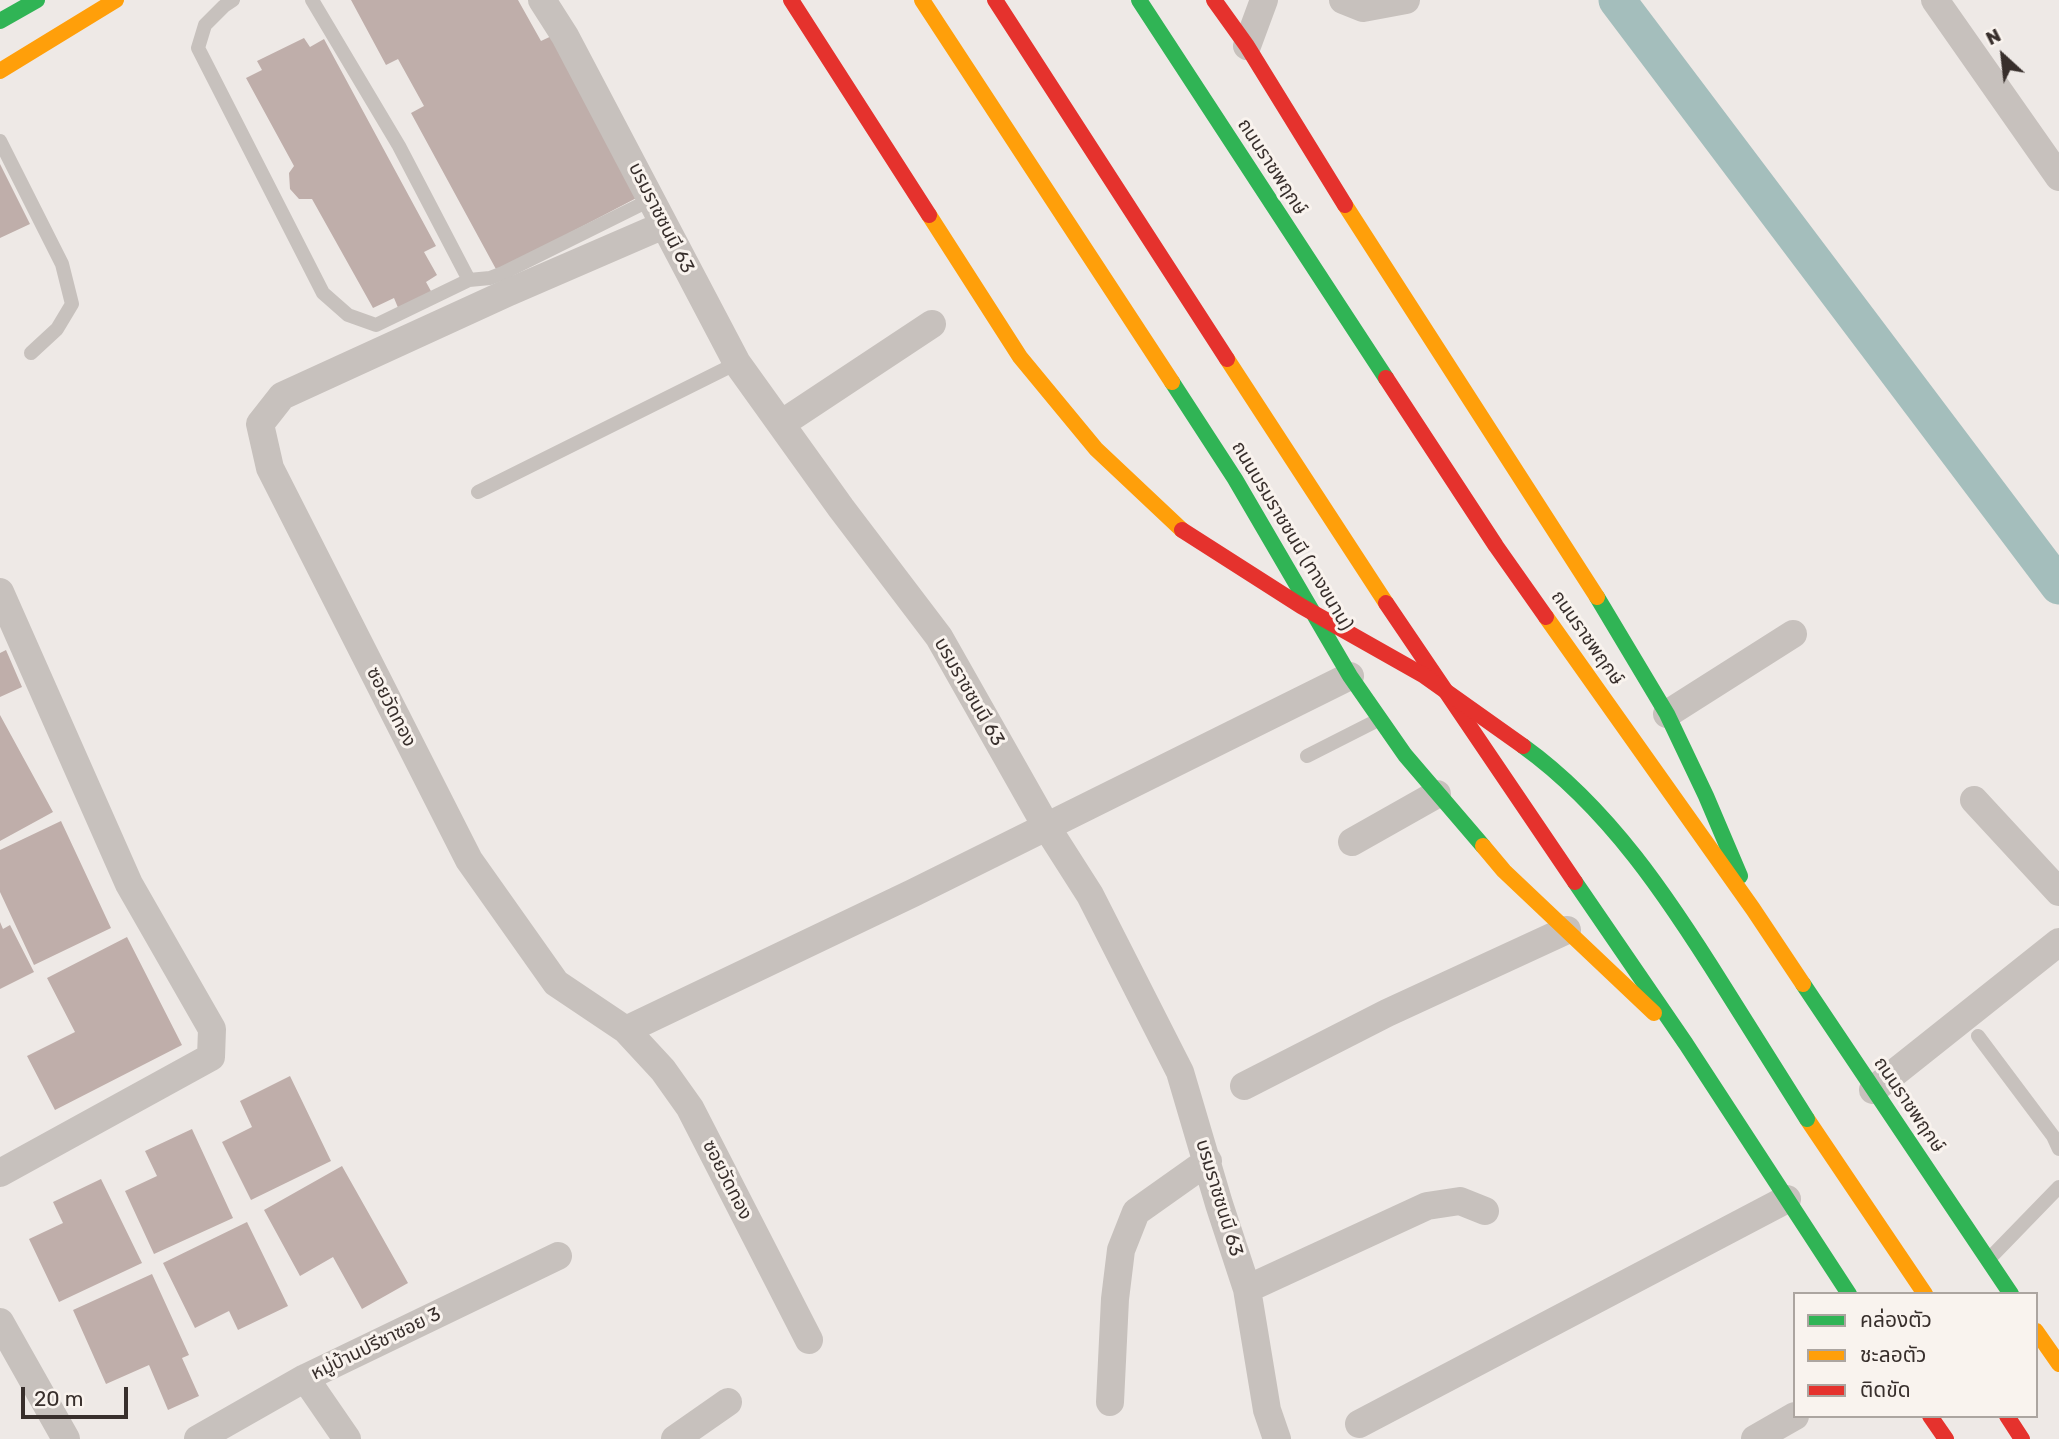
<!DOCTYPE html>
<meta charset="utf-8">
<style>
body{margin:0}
#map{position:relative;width:2059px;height:1439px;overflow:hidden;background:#eee9e6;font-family:Rubik,"Noto Sans Thai",sans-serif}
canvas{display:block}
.legend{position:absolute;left:1793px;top:1292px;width:245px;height:126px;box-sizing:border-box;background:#f9f3ee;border:2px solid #aca5a0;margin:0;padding:9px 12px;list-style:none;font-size:21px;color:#382f2c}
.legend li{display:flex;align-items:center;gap:14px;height:35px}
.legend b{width:35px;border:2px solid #aca5a0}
.north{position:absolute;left:1968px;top:21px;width:70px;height:70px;-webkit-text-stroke:5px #f9f3ee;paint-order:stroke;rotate:333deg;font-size:19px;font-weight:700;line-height:28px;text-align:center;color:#382f2c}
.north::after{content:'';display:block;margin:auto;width:24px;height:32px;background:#382f2c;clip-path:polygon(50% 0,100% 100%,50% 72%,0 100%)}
.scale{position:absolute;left:21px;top:1387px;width:107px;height:32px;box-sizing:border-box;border:4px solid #382f2c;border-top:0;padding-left:9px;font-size:21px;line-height:24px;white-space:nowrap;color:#382f2c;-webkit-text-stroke:5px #f9f3ee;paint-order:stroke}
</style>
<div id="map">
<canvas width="2059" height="1439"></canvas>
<ul class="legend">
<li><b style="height:9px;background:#30b455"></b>คล่องตัว</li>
<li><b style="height:9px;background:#ff9f0a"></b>ชะลอตัว</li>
<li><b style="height:9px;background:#e5322d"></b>ติดขัด</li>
</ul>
<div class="north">N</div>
<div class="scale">20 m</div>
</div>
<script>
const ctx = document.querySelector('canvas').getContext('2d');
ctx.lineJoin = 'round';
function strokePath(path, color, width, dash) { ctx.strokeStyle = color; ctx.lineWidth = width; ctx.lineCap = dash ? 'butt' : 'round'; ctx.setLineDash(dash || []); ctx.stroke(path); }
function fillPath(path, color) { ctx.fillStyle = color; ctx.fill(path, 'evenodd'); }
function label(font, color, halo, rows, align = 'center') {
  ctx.font = font + ' Rubik,"Noto Sans Thai",sans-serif'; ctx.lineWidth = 6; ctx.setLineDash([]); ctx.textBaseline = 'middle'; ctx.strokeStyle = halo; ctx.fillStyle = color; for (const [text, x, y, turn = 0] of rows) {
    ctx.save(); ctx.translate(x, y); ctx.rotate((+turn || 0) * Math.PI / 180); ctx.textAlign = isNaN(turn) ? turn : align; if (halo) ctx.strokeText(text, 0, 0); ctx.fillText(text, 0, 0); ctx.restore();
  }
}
strokePath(new Path2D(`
 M1617,0L2059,586`), '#a4bebc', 37);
fillPath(new Path2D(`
 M351,0H518L541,41L558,33L646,193L497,271L411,113L424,106L398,59L386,65Z
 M304,38L310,47L324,39L436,246L424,252L437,275L426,282L432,293L399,310L394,298L373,308L312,199H299L290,189L289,173L294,166L246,78L262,70L257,61Z
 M0,164L30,224L0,238Z
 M6,650L22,687L0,697V653Z
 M0,715L53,812L0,841Z
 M61,821L111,928L34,965L0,892V850Z
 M0,922L3,929L10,925L34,972L0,989Z
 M127,937L182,1045L55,1110L27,1056L75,1032L47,978Z
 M290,1076L331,1161L251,1200L222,1142L252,1127L240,1101Z
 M192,1129L233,1218L154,1254L125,1191L157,1176L145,1151Z
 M342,1166L408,1283L362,1309L333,1257L300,1276L264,1210Z
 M101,1179L142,1263L59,1302L29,1239L63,1223L53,1202Z
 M247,1222L288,1306L238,1330L229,1311L195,1328L163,1263Z
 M152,1274L189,1355L182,1358L199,1396L168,1410L149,1365L106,1384L73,1310Z`), '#bfaeaa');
strokePath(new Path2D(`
 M233,0L224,6L205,25L198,48L323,293L348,315L376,325L469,280L490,278L503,273L652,199
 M312,0L399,146L469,280
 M0,141L62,264L72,304L57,329L31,353
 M478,492L737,363
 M1307,756L1378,720
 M1978,1036L2053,1136L2059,1149
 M1989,1259L2059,1187`), '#c7c1bd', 14);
strokePath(new Path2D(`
 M542,0L565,36L737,363L841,508L939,637L1046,826L1090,895L1180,1072L1219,1204L1247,1289L1267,1410L1277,1439
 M1343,0L1363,8L1406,0
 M1935,0L2059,177
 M1247,46L1264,0
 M664,225L507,293L282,396L260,424L270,468L469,860L556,983L626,1030L663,1070L690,1108L809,1340
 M781,424L932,324
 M0,592L129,884L212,1029L211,1057L0,1173
 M1667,714L1793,634
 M1974,800L2059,892
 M1352,842L1437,794
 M626,1030L913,893L1350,676
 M1244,1086L1387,1013L1567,930
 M1873,1090L2059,942
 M1247,1289L1427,1206L1460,1201L1485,1211
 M0,1322L66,1439
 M305,1378L347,1439
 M1110,1402L1115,1299L1121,1250L1136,1212L1208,1161
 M1359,1424L1787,1199
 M198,1439L305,1378L558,1256
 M675,1439L728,1402
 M1755,1439L1795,1416`), '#c7c1bd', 28);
strokePath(new Path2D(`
 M1139,0L1386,378
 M0,21L37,0
 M1172,382L1235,479L1350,676L1405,755L1483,846
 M1597,597L1667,714L1706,796L1740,876
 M1575,882L1686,1044L1849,1294
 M1803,984L2011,1294`), '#30b455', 16);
strokePath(new Path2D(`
 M922,0L1172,382
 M0,71L116,0
 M1345,205L1597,597
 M1227,359L1386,603
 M1546,617L1753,909L1803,984
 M1483,846L1504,871L1654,1013
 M1807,1119L1925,1294
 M2036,1331L2059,1364`), '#ff9f0a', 16);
strokePath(new Path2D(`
 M995,0L1227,359
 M1214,0L1247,46L1345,205
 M1386,378L1496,546L1546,617
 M1386,603L1575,882
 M1930,1416L1946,1439
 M2007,1416L2022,1439`), '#e5322d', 16);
strokePath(new Path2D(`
 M1523,746C1609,808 1669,899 1724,987C1752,1031 1779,1075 1807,1119`), '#30b455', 16);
strokePath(new Path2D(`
 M929,215L1020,357L1096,449L1182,530`), '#ff9f0a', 16);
strokePath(new Path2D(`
 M791,0L929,215
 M1182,530L1301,606L1423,675L1523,746`), '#e5322d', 16);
label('19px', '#382f2c', '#f9f3ee', [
 ["ถนนราชพฤกษ์",1272,167,57],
 ["บรมราชชนนี 63",661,218,63],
 ["ถนนบรมราชชนนี (ทางขนาน)",1292,536,59],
 ["ถนนราชพฤกษ์",1587,638,55],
 ["บรมราชชนนี 63",969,692,60],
 ["ซอยวัดทอง",391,707,63],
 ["ถนนราชพฤกษ์",1909,1105,56],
 ["ซอยวัดทอง",727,1180,63],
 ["บรมราชชนนี 63",1219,1198,73],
 ["หมู่บ้านปรีชาซอย 3",376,1344,-26]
]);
</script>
